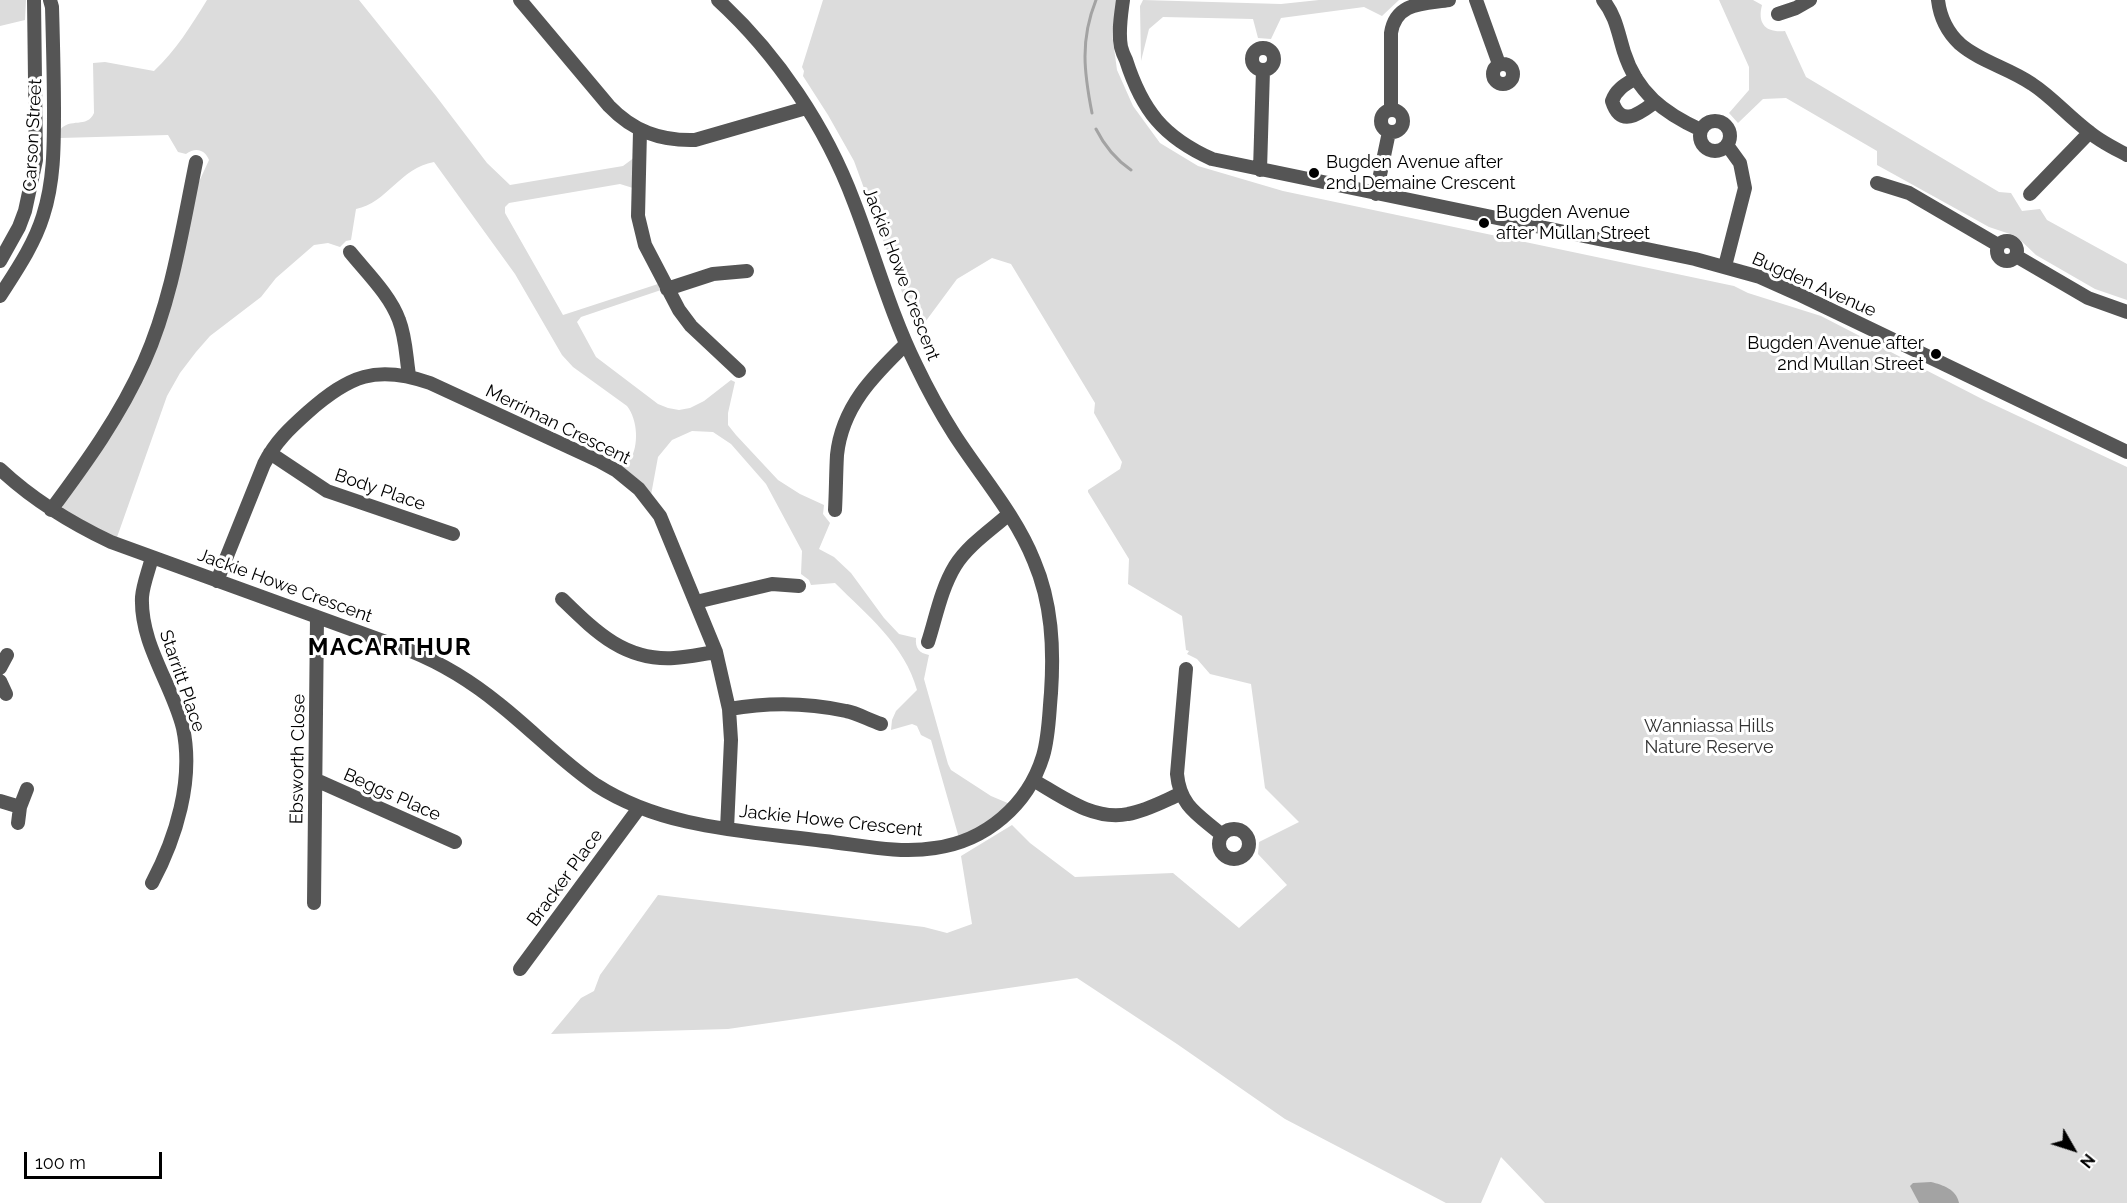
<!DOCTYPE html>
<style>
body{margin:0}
#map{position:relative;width:2127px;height:1203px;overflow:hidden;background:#fff;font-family:Raleway,sans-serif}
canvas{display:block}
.north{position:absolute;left:2043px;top:1119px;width:60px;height:60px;-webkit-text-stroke:4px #fff;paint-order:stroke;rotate:129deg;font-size:16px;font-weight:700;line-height:24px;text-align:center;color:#000}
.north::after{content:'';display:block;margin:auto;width:21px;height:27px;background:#000;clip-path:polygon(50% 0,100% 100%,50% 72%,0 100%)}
.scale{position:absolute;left:24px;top:1152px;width:138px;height:27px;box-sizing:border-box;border:3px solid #000;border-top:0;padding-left:8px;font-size:18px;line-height:21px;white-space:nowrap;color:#000;-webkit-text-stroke:4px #fff;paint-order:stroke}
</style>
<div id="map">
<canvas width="2127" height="1203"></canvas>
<div class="north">N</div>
<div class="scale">100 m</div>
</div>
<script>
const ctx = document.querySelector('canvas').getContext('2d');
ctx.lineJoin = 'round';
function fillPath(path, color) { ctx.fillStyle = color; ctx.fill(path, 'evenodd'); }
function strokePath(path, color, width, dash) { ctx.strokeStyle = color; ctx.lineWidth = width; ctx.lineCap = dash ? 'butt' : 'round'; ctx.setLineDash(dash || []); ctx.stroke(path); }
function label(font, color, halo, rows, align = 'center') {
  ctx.font = font + ' Raleway,sans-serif'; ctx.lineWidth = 6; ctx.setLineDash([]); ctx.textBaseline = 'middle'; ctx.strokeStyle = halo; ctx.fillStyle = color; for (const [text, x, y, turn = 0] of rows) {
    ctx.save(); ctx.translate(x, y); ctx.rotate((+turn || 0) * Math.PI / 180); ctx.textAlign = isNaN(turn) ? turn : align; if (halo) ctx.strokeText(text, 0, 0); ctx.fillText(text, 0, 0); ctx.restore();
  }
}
fillPath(new Path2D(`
 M0,0H26L25,20L0,26Z
 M207,0H359L436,96L487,163L510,185L623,166L635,157L633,188L620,184L509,203L505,207V213L563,315L658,284L661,290L581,317L577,322L596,357L658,404L668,408L679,410L690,408L704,401L731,380L735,382L728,413V425L736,435L778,480L800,494L824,505L823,514L830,523L819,549L834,557L851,573L884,618L899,634L916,638C915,648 919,653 929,655L924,679L948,764L951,770L991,796L1010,804L999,815L959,838L931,740L921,735L917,726L912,724L891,730L892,720L896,711L917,690C905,645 866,614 835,583L811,585L809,580L801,574L802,551L766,484L731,444L713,432L692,431L672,440L658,457L651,495L619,467L625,462L630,460C639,446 638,420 627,406L573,367L562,355L515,274L434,162C400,168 387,203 356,209L351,240L346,241L340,247L328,243L314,245L276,278L261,297L210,336L196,352L180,373L167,396L116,540L63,509L62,505L123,413L198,184L209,160C205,149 195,147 186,154L178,152L168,135L60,138V130C70,117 87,129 94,113L93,63L105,62L154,71C176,50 191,26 207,0Z
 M823,0H1117L1112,33L1117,70L1133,106L1160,143L1198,166L1283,191L1734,286L1748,293L1821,316L1984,400L2127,467V1203H1545L1501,1157L1481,1203H1446L1285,1119L1177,1044L1077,978L728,1029L551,1034L581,998L594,991L600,975L658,895L924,927L947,933L972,924L961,856L1012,825L1030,843L1075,877L1173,873L1239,928L1287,885L1258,854L1259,842L1299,822L1265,788L1251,684L1210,674L1197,659L1187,654L1189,651L1186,650L1182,616L1128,584L1129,559L1088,492V490L1120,469L1122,462L1094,413L1095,403L1011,264L992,258L957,279L917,333L854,161L828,115L803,76L804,71L802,67Z
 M1143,0L1281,4L1319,0H1399L1382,16L1364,7L1281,18L1271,39L1258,38L1253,19L1163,17L1149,29L1141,61L1140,6Z
 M1719,0H1753L1762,5C1757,24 1766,33 1785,31L1806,77L1999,192L2011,193L2022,211L2040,209L2047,220L2127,264V300L2095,289L2036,255L2016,236L1989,227L1877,165V151L1786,98L1763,99L1738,123L1729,113L1749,90V67Z`), '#dcdcdc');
fillPath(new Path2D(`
 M1931,1182C1943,1185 1956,1189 1959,1203H1919L1910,1186L1913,1183Z`), '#a3a3a3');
strokePath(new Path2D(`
 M1092,113C1084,72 1080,40 1096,0
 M1096,129C1105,147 1115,159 1131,170`), '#a3a3a3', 3);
strokePath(new Path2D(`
 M520,0L609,106C633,131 660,141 695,140L806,108
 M1123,0C1121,15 1118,32 1121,47C1122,51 1124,56 1126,60C1142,110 1163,137 1212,159L1695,259L1760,277L1798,294L2127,452
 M1476,0L1499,64
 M1603,0C1616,16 1618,33 1624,52C1637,93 1664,113 1701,130
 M1938,0C1940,17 1947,32 1960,44C1981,62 2009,68 2032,84C2052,97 2068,116 2088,131C2099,141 2114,148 2127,155
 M1778,14L1796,8L1810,0
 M1252 59a11 11 0 1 1 22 0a11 11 0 1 1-22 0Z
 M1493 74a10 10 0 1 1 20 0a10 10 0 1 1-20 0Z
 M1636,78C1626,84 1616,89 1612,101C1621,129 1640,113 1655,102
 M1381 121a11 11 0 1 1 22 0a11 11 0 1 1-22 0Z
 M1391,110V33C1396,2 1423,4 1449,0
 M1700 136a15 15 0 1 1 30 0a15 15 0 1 1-30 0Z
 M640,131L638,216L645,245L679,310L691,326L739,371
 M1260,170L1263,70
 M1877,183L1909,193L1998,245
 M1376,194L1389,132
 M2030,194L2089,133
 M1997 251a10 10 0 1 1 20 0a10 10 0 1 1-20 0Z
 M350,252C367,273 390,295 399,320C406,338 406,357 409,375
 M2016,256L2088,298L2127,312
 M0,261L19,227L25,211L36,160L34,0
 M1725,266L1745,188L1740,163L1727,145
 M667,289L713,274L747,271
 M0,296C16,271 34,245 43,216C54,182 54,147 54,112C54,77 53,42 52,7L50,0
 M270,453L327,491L453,534
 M0,469C33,500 71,523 111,542L411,651C443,664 472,682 499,704C532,730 561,761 596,785C664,829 747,831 824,841C861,845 898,854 935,848C986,841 1028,805 1043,756C1049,736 1049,714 1051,693C1054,648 1052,603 1034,561C1015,514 981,476 954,434C940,412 927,388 916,365C890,312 875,256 854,202C826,127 777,54 718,0
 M51,510C86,463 120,416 144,362C172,299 182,230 196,162
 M835,510C836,492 836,473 837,455C842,407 873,376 906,344
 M217,581L264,464C275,442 290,428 308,412C349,376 376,364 430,383L599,461L617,471L639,489L660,516L716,652L729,709L731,740L727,829
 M562,599C595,631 624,661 674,658C688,657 702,654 716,652
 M696,602L772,584L799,586
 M928,642C936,617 941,589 955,566C968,545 991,530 1009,514
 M0,668L7,655
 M1186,669L1177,774C1180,807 1199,815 1222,835
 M0,681L6,694
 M729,709C769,702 805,702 846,711C857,713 869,720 881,724
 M316,780L455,842
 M1033,780C1061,796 1093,821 1128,814C1146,811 1164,801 1180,794
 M0,801L20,807
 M18,823L20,807L27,789
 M1219 844a15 15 0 1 1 30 0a15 15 0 1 1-30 0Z
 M152,883C176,838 194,780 183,728C172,684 140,644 142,597C143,584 149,570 152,557
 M314,903L317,617
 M520,969L639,808`), '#555', 14);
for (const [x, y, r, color] of [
 [1314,173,6,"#000"],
 [1484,223,6,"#000"],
 [1936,354,6,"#000"]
]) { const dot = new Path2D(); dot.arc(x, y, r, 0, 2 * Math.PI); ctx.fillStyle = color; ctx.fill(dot); strokePath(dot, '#fff', 2); }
label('18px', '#000', '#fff', [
 ["Carson Street",33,135,-87],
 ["Jackie Howe Crescent",901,274,69],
 ["Bugden Avenue",1814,285,24],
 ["Merriman Crescent",558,425,26],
 ["Body Place",380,490,19],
 ["Jackie Howe Crescent",285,586,20],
 ["Starritt Place",182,681,71],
 ["Ebsworth Close",298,759,-89],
 ["Beggs Place",392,795,24],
 ["Jackie Howe Crescent",831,821,6],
 ["Bracker Place",565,878,-54]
]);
label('18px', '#000', '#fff', [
 ["Bugden Avenue after",1326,163],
 ["2nd Demaine Crescent",1326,184],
 ["Bugden Avenue",1496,213],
 ["after Mullan Street",1496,234],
 ["Bugden Avenue after",1924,344,"right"],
 ["2nd Mullan Street",1924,365,"right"]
], 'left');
label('18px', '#333', '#fff', [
 ["Wanniassa Hills",1709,727],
 ["Nature Reserve",1709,748]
]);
ctx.letterSpacing = '1.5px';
label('bold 24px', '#000', '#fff', [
 ["MACARTHUR",390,648]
]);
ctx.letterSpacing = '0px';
</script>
